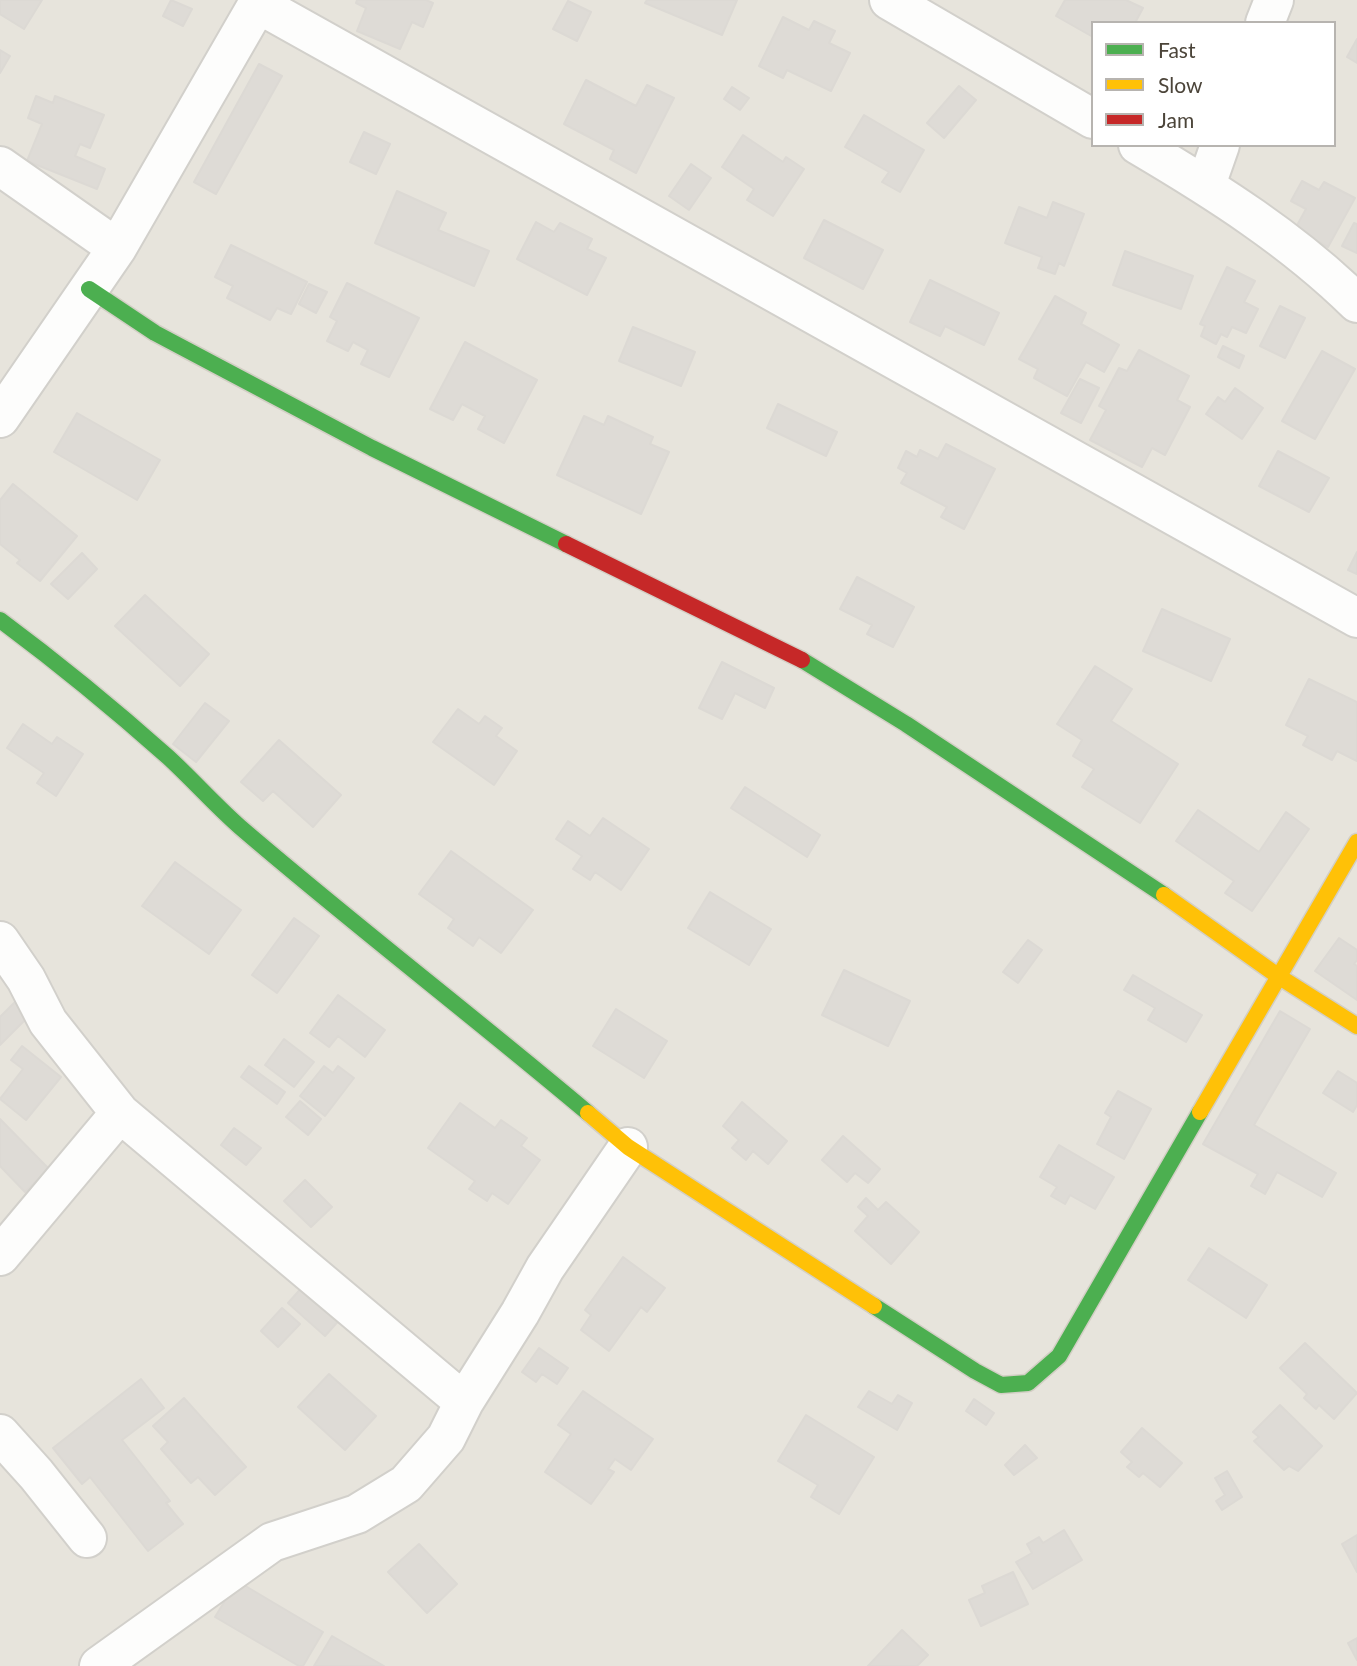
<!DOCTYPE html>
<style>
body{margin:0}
#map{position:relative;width:1357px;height:1666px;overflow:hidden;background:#f4f2ee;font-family:Lato,sans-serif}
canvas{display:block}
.legend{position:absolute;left:1091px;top:21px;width:245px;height:126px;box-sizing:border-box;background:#fff;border:2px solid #b7b4b0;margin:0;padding:9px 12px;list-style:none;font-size:21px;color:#4b4439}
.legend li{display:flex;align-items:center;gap:14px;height:35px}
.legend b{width:35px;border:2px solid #b7b4b0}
</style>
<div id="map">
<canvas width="1357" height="1666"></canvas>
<ul class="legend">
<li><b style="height:9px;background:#4caf50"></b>Fast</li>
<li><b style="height:9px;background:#ffc107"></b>Slow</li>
<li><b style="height:9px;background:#c62828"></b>Jam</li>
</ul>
</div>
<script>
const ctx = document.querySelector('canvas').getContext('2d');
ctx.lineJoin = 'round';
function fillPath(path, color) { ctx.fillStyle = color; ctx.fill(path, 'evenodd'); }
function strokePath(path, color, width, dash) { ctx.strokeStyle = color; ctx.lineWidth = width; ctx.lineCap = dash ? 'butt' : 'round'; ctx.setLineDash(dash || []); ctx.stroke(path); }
fillPath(new Path2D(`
 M0,0H1357V1666H0ZM1093,23H1334V145H1093Z`), '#e7e4dc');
const building = new Path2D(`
 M0,0H42L24,29L0,14Z
 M171,0L192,9L183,26L163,16Z
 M357,0H426L433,3L423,27L412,22L400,49L357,31L366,8L356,3Z
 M647,0H737L722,35L645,3Z
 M1065,0H1126L1143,8L1135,23H1093V37L1056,16Z
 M568,1L591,12L577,41L553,29Z
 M783,17L809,30L814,21L835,31L829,43L850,53L831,91L787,70L783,78L759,66Z
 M1357,39V63L1347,57Z
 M0,50L10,56L0,73Z
 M259,64L282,76L216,194L194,182Z
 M586,80L636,106L647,85L674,98L636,173L610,159L614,150L564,124Z
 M959,86L976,100L944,138L927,123Z
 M732,87L749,98L740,110L724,99Z
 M36,96L53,103L55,96L104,115L90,148L80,144L75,156L105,169L97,189L27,161L42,124L28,118Z
 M864,115L924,150L900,192L882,182L889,172L845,147Z
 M364,132L390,144L376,174L350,162Z
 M743,135L783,162L786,157L804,169L773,216L747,200L754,189L722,167Z
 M691,164L711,178L689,210L669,196Z
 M1302,181L1319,190L1324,182L1355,198L1328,247L1295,229L1306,209L1291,201Z
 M397,191L446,213L438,230L489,251L474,286L375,243Z
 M1053,202L1084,214L1064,266L1059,263L1055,274L1038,268L1042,257L1005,243L1019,207L1047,218Z
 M824,220L883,250L863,289L804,258Z
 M536,222L554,232L560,223L592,239L587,249L606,258L587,295L517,259Z
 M1354,223L1357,224V253L1342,246Z
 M231,245L307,282L291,314L277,308L270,320L227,298L233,286L215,277Z
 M1125,251L1193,276L1181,309L1113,285Z
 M1227,267L1255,281L1244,302L1258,309L1246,333L1232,327L1227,337L1221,334L1216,344L1201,336L1205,326L1200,324Z
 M930,280L999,313L984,345L945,326L940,336L910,322Z
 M347,283L419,318L389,377L361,364L368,350L353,342L348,351L327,341L337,321L330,317Z
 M309,284L327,292L316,313L299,304Z
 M1055,296L1086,313L1081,324L1119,345L1104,372L1086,362L1067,396L1034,378L1038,369L1019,359Z
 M1280,306L1305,318L1285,358L1260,346Z
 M633,327L695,352L681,386L619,361Z
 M465,342L537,380L504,443L478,429L485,416L462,404L453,420L430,409Z
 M1223,346L1244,356L1239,368L1218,357Z
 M1139,350L1189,376L1177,400L1190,407L1165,455L1152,448L1142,467L1090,440L1106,410L1099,406L1119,368L1127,371Z
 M1322,351L1355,369L1315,439L1282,421Z
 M1080,379L1099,388L1081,423L1061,413Z
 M1235,388L1263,408L1242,439L1206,414L1218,397L1225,402Z
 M778,404L837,432L826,456L767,428Z
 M77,413L160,460L137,500L54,452Z
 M584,416L604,425L608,416L653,437L650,444L669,452L641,514L557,475Z
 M946,444L995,469L964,529L941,517L947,507L901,483L907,473L898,468L906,451L917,457L920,450L938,459Z
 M1278,451L1329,478L1309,512L1259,486Z
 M13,484L77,536L40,581L17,563L20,560L0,544V500Z
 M1357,552V574L1348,570Z
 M82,553L97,569L68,599L51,584Z
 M857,577L914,607L893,647L867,634L872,625L840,609Z
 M145,595L209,654L180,686L115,626Z
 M1162,609L1230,639L1211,681L1143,651Z
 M722,662L774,688L765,708L735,693L722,719L699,708Z
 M1095,666L1132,689L1111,721L1178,764L1140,823L1082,787L1094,769L1073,756L1082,740L1057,724Z
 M1309,679L1357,702V761L1337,751L1332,760L1303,745L1308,736L1286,725Z
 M205,703L229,721L196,762L173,744Z
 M458,709L479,724L485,716L502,728L496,736L517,751L494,785L433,742Z
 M23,724L52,744L57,737L83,754L56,796L37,783L44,773L7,748Z
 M279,740L341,795L313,827L273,791L263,801L241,782Z
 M745,787L820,835L807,857L731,808Z
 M1198,810L1259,852L1286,812L1309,829L1252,911L1225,893L1234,881L1176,841Z
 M603,818L649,849L621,890L595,872L590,880L573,869L582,856L556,839L568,821L590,836Z
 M451,851L533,910L501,953L479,937L473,946L448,928L454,919L419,894Z
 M175,862L241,910L209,954L142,906Z
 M710,892L771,929L749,965L688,928Z
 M294,918L319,936L277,993L252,975Z
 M1339,938L1357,950V960L1354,964L1357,966V1000L1315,971Z
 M1028,940L1042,950L1018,983L1003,972Z
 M844,970L910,1001L888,1046L822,1015Z
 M1133,975L1202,1015L1186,1042L1148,1020L1155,1008L1124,990Z
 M338,995L385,1030L365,1057L338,1036L329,1047L310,1033Z
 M15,1002L29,1016L0,1045V1017Z
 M616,1009L667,1041L644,1078L593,1046Z
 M1280,1011L1310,1029L1254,1125L1336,1173L1322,1197L1277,1172L1265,1194L1251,1186L1258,1174L1203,1144Z
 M284,1039L314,1062L294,1087L265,1065Z
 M22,1046L61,1077L26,1120L0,1099L23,1069L11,1060Z
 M249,1066L285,1092L277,1104L241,1077Z
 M324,1066L333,1073L338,1066L354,1078L325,1116L300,1096Z
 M1338,1071L1357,1083V1105L1353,1112L1323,1093Z
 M1118,1091L1151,1109L1124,1159L1097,1144L1111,1117L1105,1113Z
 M300,1101L321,1119L308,1135L286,1117Z
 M742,1102L787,1141L768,1164L753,1151L746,1160L732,1148L739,1140L723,1126Z
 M460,1103L495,1128L501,1120L527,1138L521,1146L540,1160L508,1204L492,1193L487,1201L469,1189L475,1181L428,1148Z
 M0,1119L49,1169L25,1192L0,1166Z
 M234,1128L261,1148L246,1165L221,1145Z
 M843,1136L880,1169L868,1183L855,1173L847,1182L822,1160Z
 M1059,1145L1114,1177L1095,1209L1070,1195L1065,1204L1051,1196L1057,1187L1040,1177Z
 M305,1180L332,1207L311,1227L284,1201Z
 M866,1198L878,1210L886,1202L919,1232L891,1264L855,1231L868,1216L858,1207Z
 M1209,1248L1267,1285L1246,1318L1188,1280Z
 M623,1257L665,1288L647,1312L641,1307L609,1351L581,1330L591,1315L585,1310Z
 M305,1284L342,1317L325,1336L288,1303Z
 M282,1308L300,1324L278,1347L261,1331Z
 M1305,1343L1357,1393L1334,1419L1319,1405L1316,1409L1304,1398L1307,1394L1280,1368Z
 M539,1348L568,1368L557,1384L542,1374L536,1382L522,1372Z
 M329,1374L376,1416L345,1450L298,1407Z
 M141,1379L164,1408L122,1440L170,1501L166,1503L183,1524L148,1551L90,1477L82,1484L53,1448Z
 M583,1391L653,1439L631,1470L615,1459L608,1469L614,1472L591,1504L545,1472L571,1434L558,1425Z
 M869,1391L892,1404L898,1395L912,1403L897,1430L858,1407Z
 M184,1398L246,1467L215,1495L198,1477L191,1483L161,1449L168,1442L153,1426Z
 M974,1399L994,1413L986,1425L966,1411Z
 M1280,1405L1322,1446L1298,1471L1289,1466L1284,1470L1254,1441L1259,1437L1253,1432Z
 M806,1415L874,1457L839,1514L811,1497L818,1485L778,1461Z
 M1142,1428L1182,1463L1160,1487L1143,1473L1139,1477L1127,1467L1132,1462L1121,1452Z
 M1025,1445L1037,1458L1014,1475L1005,1465Z
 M1227,1471L1242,1497L1222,1510L1216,1501L1225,1495L1215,1478Z
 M1064,1530L1082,1560L1033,1589L1016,1562L1032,1553L1027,1544L1039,1537L1043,1543Z
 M1357,1535V1572L1342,1544Z
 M419,1544L457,1584L427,1613L388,1572Z
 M1013,1572L1028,1604L981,1626L969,1600L985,1593L982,1586Z
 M237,1581L323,1632L303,1666H299L215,1617Z
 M902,1630L928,1655L917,1666H868Z
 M332,1636L384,1666H314Z
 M1357,1638V1660L1348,1643Z`);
fillPath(building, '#dedbd6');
strokePath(building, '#dcd9d4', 2);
const street = new Path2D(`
 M889,0L1093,119
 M258,4L1357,618
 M1265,23L1274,0
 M1138,145C1216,191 1293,240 1357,303
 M0,166L117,248
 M1206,185L1220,145
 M0,418L117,248L260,0
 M0,941L26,979L48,1022L120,1113L0,1256
 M120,1113L464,1402
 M0,1434L36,1474L87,1538
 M99,1666L272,1542L357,1514L406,1484L446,1438L464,1402L520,1313L545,1268L628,1147`);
const fast = new Path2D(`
 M89,289L155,333L372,448L566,544
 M0,620C58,663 114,709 168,757C193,780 215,805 240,827C354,925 473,1016 588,1113
 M802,660L906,724L1164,895
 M874,1306L975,1371L1001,1385L1028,1383L1059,1356L1200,1112`);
const slow = new Path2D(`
 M1164,895L1278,976L1357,1026
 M1200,1112L1357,842
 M588,1113L628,1147L874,1306`);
const jam = new Path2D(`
 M566,544L802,660`);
strokePath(street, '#d2d0cb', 42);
strokePath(fast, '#d3cfc5', 19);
strokePath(slow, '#d3cfc5', 19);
strokePath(jam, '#d3cfc5', 19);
strokePath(street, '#fdfdfc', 38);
strokePath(fast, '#4caf50', 16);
strokePath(slow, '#ffc107', 16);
strokePath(jam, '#c62828', 16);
</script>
